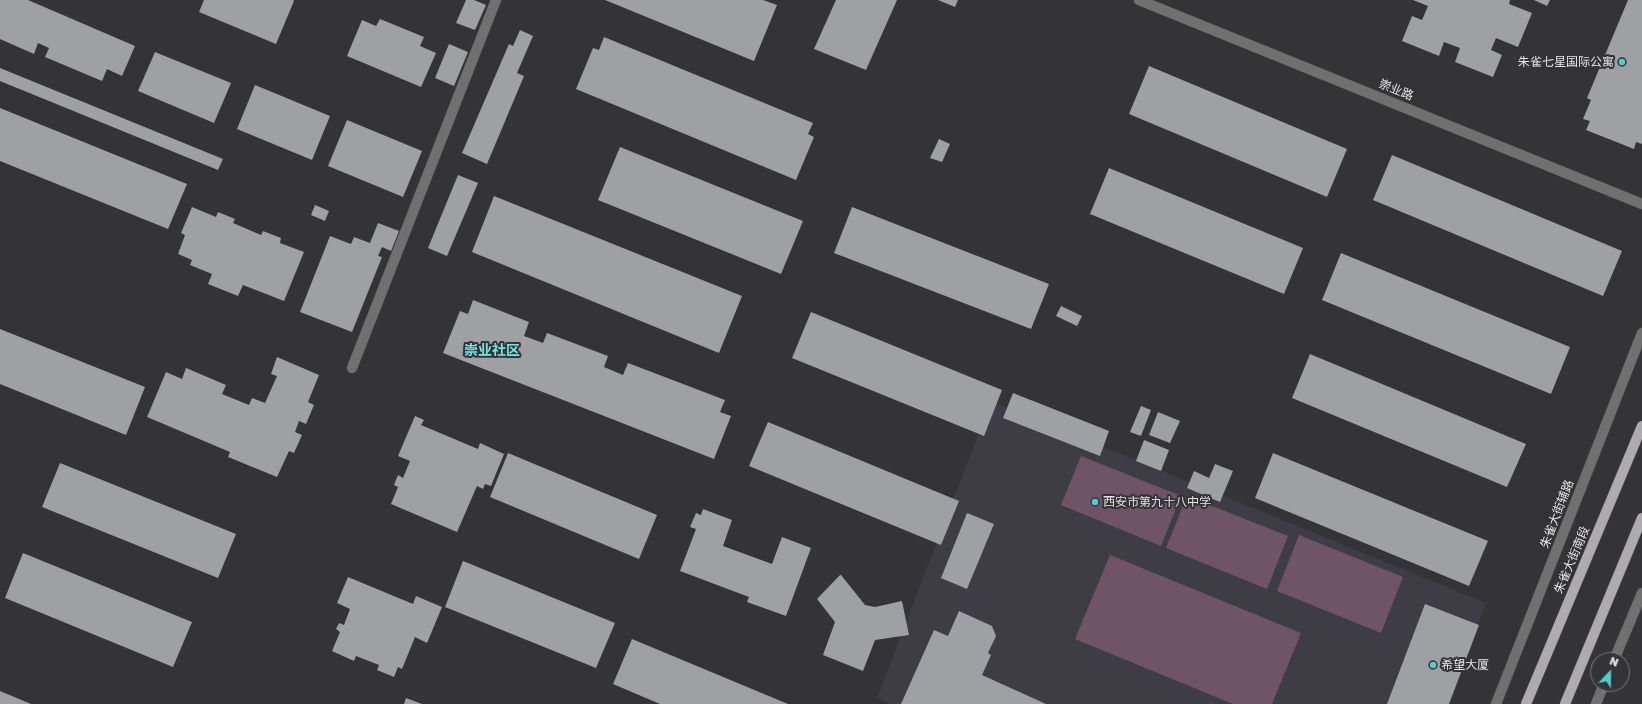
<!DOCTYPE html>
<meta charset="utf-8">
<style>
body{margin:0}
#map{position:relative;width:1642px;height:704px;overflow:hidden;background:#343336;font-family:"Golos Text",sans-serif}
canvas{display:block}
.north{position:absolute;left:1590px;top:652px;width:40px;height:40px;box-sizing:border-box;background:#343336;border:1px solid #7a797c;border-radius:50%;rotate:22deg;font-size:11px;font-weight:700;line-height:16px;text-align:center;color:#e4e3e5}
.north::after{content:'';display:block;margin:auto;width:14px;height:18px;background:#53cdca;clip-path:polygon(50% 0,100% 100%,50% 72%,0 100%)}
</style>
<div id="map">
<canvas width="1642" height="704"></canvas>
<div class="north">N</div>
</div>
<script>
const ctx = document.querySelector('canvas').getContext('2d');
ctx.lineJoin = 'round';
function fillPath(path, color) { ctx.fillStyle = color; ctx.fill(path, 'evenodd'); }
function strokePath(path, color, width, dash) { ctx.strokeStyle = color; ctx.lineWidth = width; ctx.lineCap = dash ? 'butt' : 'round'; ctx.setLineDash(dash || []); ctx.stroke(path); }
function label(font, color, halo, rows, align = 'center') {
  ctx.font = font + ' "Golos Text","Noto Sans SC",sans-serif'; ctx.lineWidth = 4; ctx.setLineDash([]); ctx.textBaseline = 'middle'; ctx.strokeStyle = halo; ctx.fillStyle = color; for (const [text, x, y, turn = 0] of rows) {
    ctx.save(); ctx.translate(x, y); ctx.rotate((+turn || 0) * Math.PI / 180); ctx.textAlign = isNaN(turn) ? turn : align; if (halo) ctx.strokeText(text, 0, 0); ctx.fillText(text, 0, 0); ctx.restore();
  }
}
fillPath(new Path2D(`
 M991,401L1486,603L1447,704H890L877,698Z`), '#3e3c45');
fillPath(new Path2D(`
 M1081,456L1181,496L1161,546L1061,505Z
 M1187,496L1288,536L1267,589L1166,548Z
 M1299,535L1403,577L1381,633L1277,591Z
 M1110,555L1301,633L1272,704H1233L1075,639Z`), '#6f5468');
fillPath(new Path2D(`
 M0,0H28L135,46L122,76L107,69L102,81L45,57L49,48L38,43L34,54L0,39Z
 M204,0H293L294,1L276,44L199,12Z
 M466,0H474L486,5L475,30L456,23Z
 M605,0H763L777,5L754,61Z
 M836,0H897L866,70L814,49Z
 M938,0H958L955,7Z
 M1413,0H1510L1509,4L1532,13L1518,47L1496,38L1491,50L1502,55L1493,77L1455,62L1460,48L1444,42L1439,56L1402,41L1412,16L1422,20L1428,6Z
 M1534,0H1550L1547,6Z
 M1628,0H1642V144L1636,142L1634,149L1586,130L1590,121L1583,119L1591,100L1587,98Z
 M380,19L424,37L420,46L436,53L421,87L347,56L362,20L376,26Z
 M520,30L533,36L517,73L524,76L487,164L462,153L509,44L513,46Z
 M604,37L813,123L808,134L814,137L796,180L576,89L593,48L599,50Z
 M449,44L468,52L454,86L435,78Z
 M155,52L231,83L214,123L138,91Z
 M1149,66L1347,149L1327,197L1129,114Z
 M0,68L223,159L218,170L0,81Z
 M255,85L330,116L312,160L237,129Z
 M0,108L187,184L168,229L0,161Z
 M347,120L422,151L403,197L328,166Z
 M939,139L950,144L942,162L930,158Z
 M620,147L803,221L781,274L598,200Z
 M1392,155L1622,251L1603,296L1373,200Z
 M1109,168L1303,248L1284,294L1090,214Z
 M458,175L478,183L447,256L428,248Z
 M494,196L742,296L719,353L472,252Z
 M315,205L329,211L325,221L311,215Z
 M192,207L216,217L218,212L235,219L233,223L261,235L263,231L281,238L280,243L304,252L284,301L243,285L238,296L208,284L212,274L190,265L192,260L178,254L185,235L181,233Z
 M852,207L1049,284L1031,329L834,253Z
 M378,223L399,231L391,251L382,247L378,256L382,257L352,332L300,312L330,236L351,244L354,237L370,243Z
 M1341,253L1570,347L1551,394L1322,300Z
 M473,300L529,322L524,336L543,343L547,333L608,356L604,367L623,375L628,363L725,400L720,412L731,416L714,459L443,353L460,311L468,314Z
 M1061,306L1082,316L1077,326L1056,316Z
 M811,312L1002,390L984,436L792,358Z
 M0,329L145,387L126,435L0,384Z
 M1310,354L1526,444L1507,487L1292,398Z
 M277,357L319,375L308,402L314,405L306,424L299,421L295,432L302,435L294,453L289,451L277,477L228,457L230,452L147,417L166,372L182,379L186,368L226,385L222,394L249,405L252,398L265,403L277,376L271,374Z
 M1013,393L1109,431L1100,456L1003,418Z
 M1141,406L1151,410L1141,436L1130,432Z
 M1158,412L1180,421L1170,443L1149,435Z
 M415,416L424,420L421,425L478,449L480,443L504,454L491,486L485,484L483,489L477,486L457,532L391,504L398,487L394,485L398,475L403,478L410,461L398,456Z
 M768,422L959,501L941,545L749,466Z
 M1144,440L1169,450L1161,471L1136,461Z
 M508,453L657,515L639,559L490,497Z
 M1273,453L1488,541L1469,586L1255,498Z
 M60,463L236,534L218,578L42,507Z
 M1215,464L1233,471L1220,502L1187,488L1194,471L1209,478Z
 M703,509L732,520L723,546L772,564L782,537L811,548L786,616L747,602L749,597L680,571L696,529L690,527L696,513L701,515Z
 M967,513L994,524L967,589L941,578Z
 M23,553L192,622L173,667L5,598Z
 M463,561L615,623L596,668L445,607Z
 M840,575H841L865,605L875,607L902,601L909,635L875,640L863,671L823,655L835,622L817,599Z
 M348,577L413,604L416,596L442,607L427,643L415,637L402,669L398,667L394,677L377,670L379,665L356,656L354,661L332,651L340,632L336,629L339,623L344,625L350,609L337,603Z
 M1425,604L1479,625L1449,704H1387Z
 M959,611L992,626L996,636L988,653L991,655L982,675L1046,704H901L934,630L948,636Z
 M632,639L788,704H660L613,684Z
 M0,691L31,704H0Z
 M406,698L422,704H404Z`), '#9fa0a4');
const minor = new Path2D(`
 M1139,0L1642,204
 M352,368L496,0
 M1614,660L1642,593
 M1496,704L1642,333
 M1596,704L1604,684`);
const major = new Path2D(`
 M1526,704L1642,426
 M1565,704L1642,518`);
strokePath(minor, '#504f52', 11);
strokePath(major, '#504f52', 11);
strokePath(minor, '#717071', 10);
strokePath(major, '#adabae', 10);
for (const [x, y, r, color] of [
 [1622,62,4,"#53cdca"],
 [1095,502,4,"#53cdca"],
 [1433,665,4,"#53cdca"]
]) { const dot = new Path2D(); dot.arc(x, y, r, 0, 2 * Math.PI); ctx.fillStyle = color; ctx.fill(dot); strokePath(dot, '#343336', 1.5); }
label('12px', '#e4e3e5', '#343336', [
 ["朱雀七星国际公寓",1614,62,"right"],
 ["西安市第九十八中学",1103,502],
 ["希望大厦",1441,665]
], 'left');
label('12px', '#e4e3e5', '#343336', [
 ["崇业路",1396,90,22],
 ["朱雀大街辅路",1557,514,-69],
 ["朱雀大街南段",1572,560,-67]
]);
label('bold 14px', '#78e4e1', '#343336', [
 ["崇业社区",492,351]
]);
</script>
